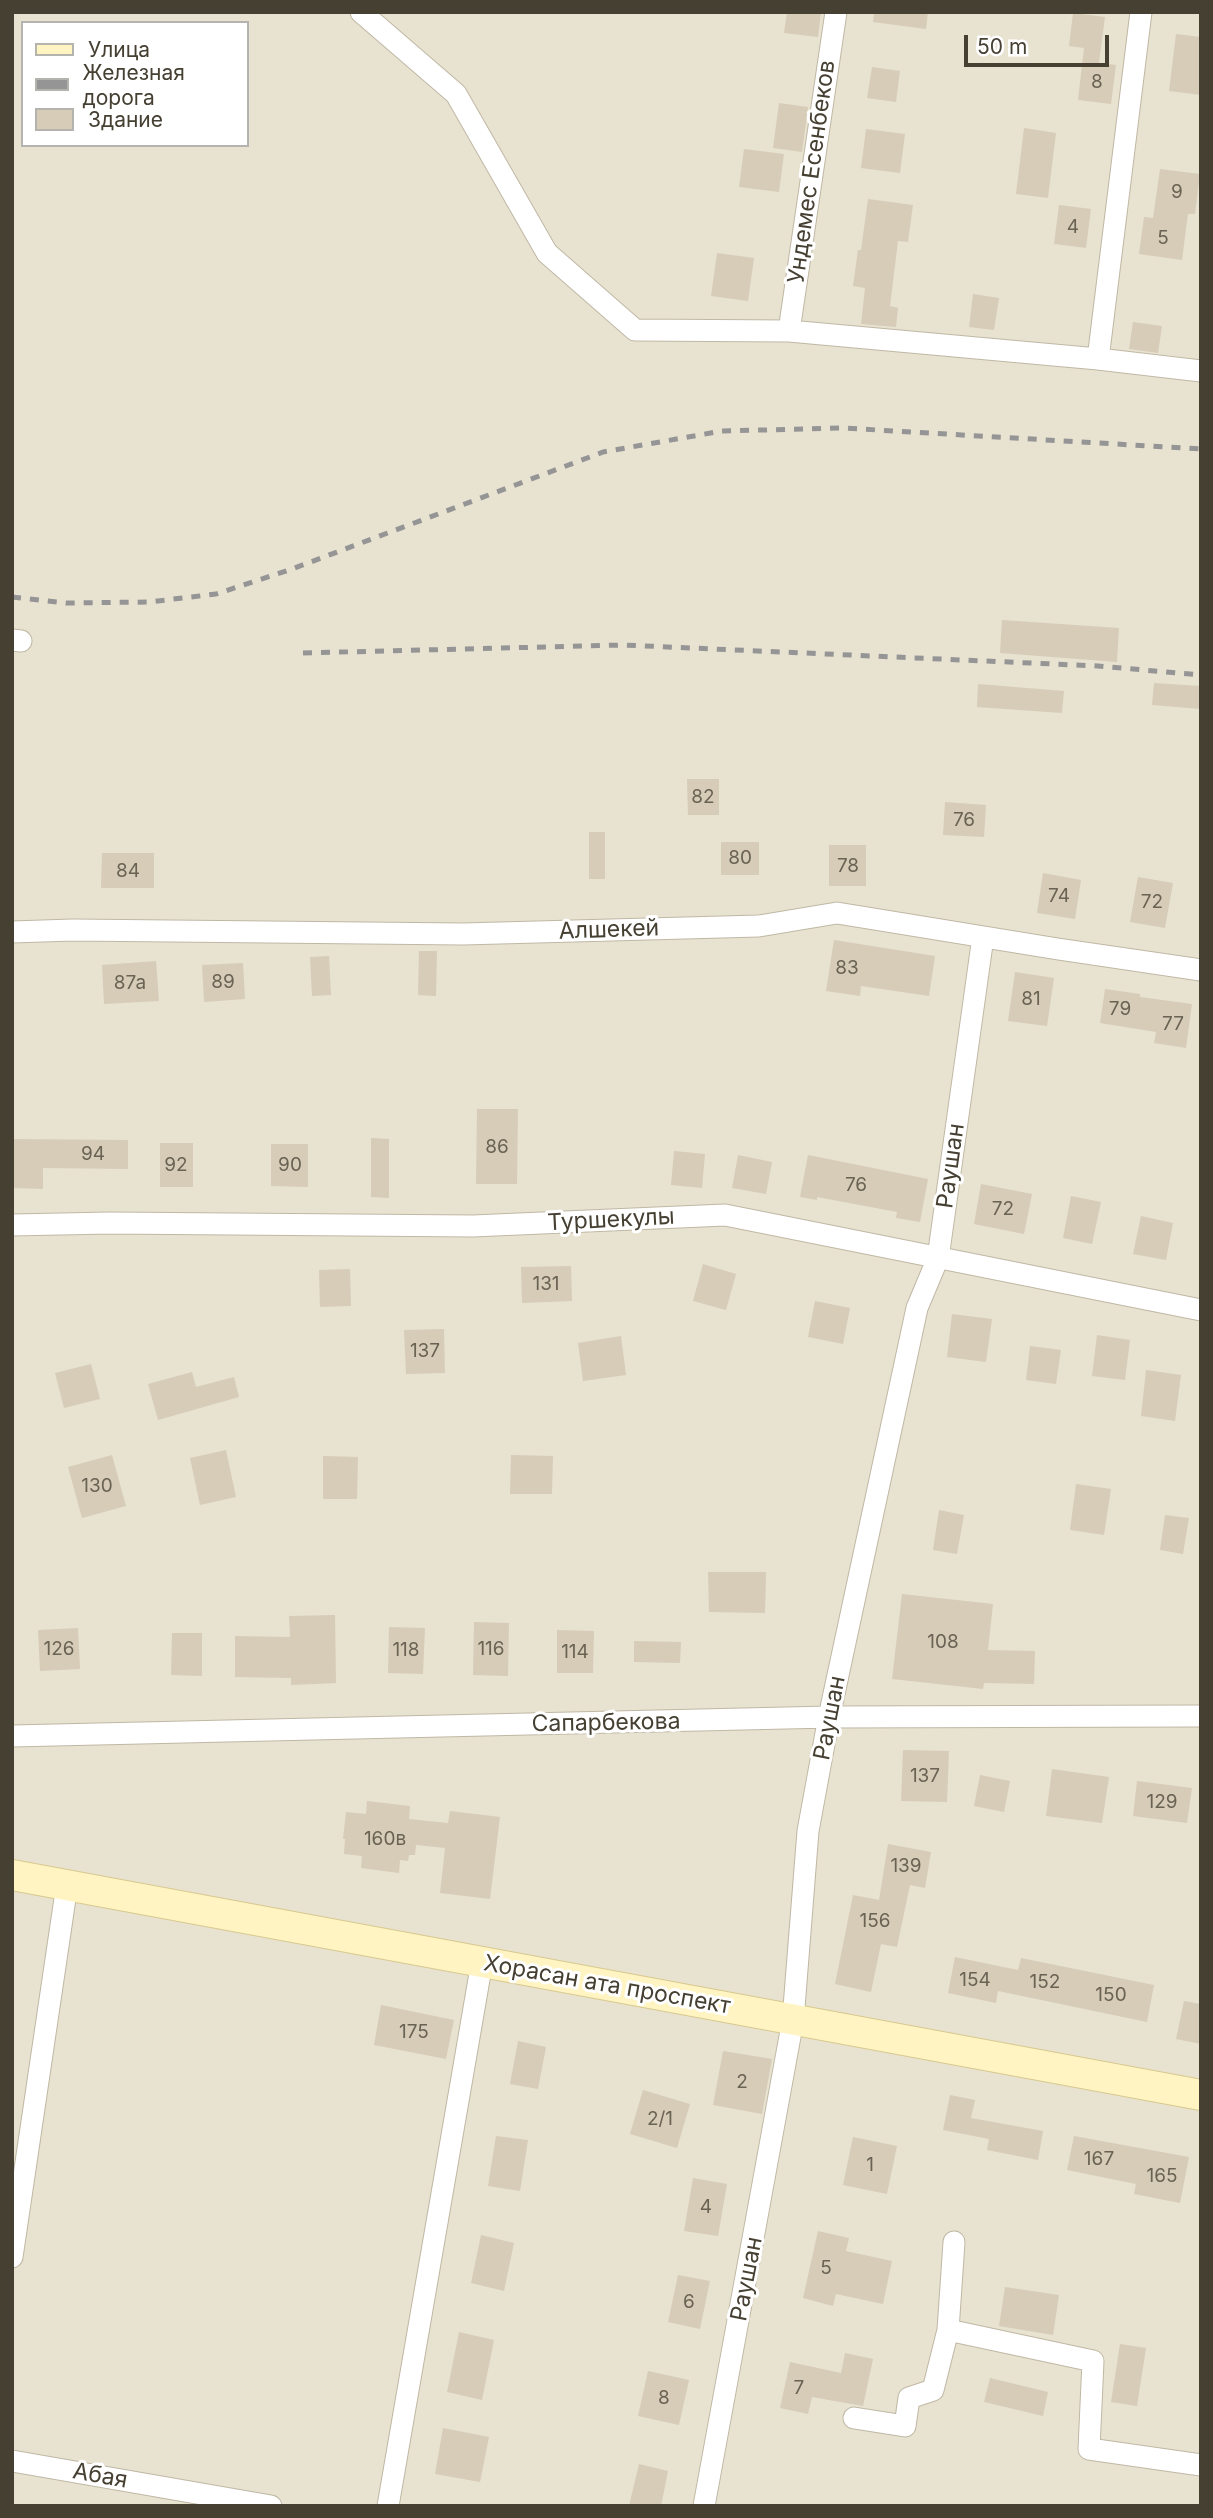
<!DOCTYPE html>
<meta charset="utf-8">
<style>
body{margin:0}
#map{position:relative;width:1213px;height:2518px;overflow:hidden;background:#f4f0e4;font-family:Inter,sans-serif}
canvas{display:block}
.frame{position:absolute;inset:0;border:14px solid #464033;pointer-events:none}
.legend{position:absolute;left:21px;top:21px;width:228px;height:126px;box-sizing:border-box;background:#fff;border:2px solid #b5b3ad;margin:0;padding:9px 12px;list-style:none;font-size:21px;color:#464033}
.legend li{display:flex;align-items:center;gap:14px;height:35px}
.legend b{width:35px;border:2px solid #b5b3ad}
.scale{position:absolute;left:964px;top:35px;width:145px;height:32px;box-sizing:border-box;border:4px solid #464033;border-top:0;padding-left:9px;font-size:21px;line-height:24px;white-space:nowrap;color:#464033;-webkit-text-stroke:5px #fff;paint-order:stroke}
</style>
<div id="map">
<canvas width="1213" height="2518"></canvas>
<div class="frame"></div>
<ul class="legend">
<li><b style="height:9px;background:#fff4c2"></b>Улица</li>
<li><b style="height:9px;background:#959595"></b>Железная дорога</li>
<li><b style="height:19px;background:#d6ccb8"></b>Здание</li>
</ul>
<div class="scale">50 m</div>
</div>
<script>
const ctx = document.querySelector('canvas').getContext('2d');
ctx.lineJoin = 'round';
function fillPath(path, color) { ctx.fillStyle = color; ctx.fill(path, 'evenodd'); }
function strokePath(path, color, width, dash) { ctx.strokeStyle = color; ctx.lineWidth = width; ctx.lineCap = dash ? 'butt' : 'round'; ctx.setLineDash(dash || []); ctx.stroke(path); }
function label(font, color, halo, rows, align = 'center') {
  ctx.font = font + ' Inter,sans-serif'; ctx.lineWidth = 6; ctx.setLineDash([]); ctx.textBaseline = 'middle'; ctx.strokeStyle = halo; ctx.fillStyle = color; for (const [text, x, y, turn = 0] of rows) {
    ctx.save(); ctx.translate(x, y); ctx.rotate((+turn || 0) * Math.PI / 180); ctx.textAlign = isNaN(turn) ? turn : align; if (halo) ctx.strokeText(text, 0, 0); ctx.fillText(text, 0, 0); ctx.restore();
  }
}
fillPath(new Path2D(`
 M12,12H1201V2506H12ZM23,23H247V145H23Z`), '#e8e2d1');
fillPath(new Path2D(`
 M787,12H821L818,37L784,33Z
 M874,12H928L926,29L873,22Z
 M1073,13L1105,17L1099,63L1116,65L1111,104L1078,100L1084,48L1069,46Z
 M1176,34L1201,37V95L1169,91Z
 M872,67L900,71L896,102L867,98Z
 M779,103L808,107L802,152L773,148Z
 M1024,128L1056,133L1048,198L1016,194Z
 M866,129L905,134L900,173L861,168Z
 M744,149L784,154L779,192L739,187Z
 M1160,169L1200,174L1195,214H1188L1182,260L1139,254L1144,217L1153,218Z
 M868,199L913,205L908,242L898,241L890,306L898,308L896,327L861,324L865,288L853,286L858,250H861Z
 M1059,205L1091,209L1086,248L1054,244Z
 M717,253L754,258L748,301L711,296Z
 M973,294L999,298L994,330L969,327Z
 M1133,322L1162,326L1158,353L1129,349Z
 M1002,620L1119,628L1117,662L1000,653Z
 M1154,683L1201,686V709L1152,705Z
 M978,684L1064,691L1062,713L977,707Z
 M687,779H719V815H688Z
 M945,802L986,805L984,837L943,835Z
 M589,832H605V879H589Z
 M721,842H759V875H721Z
 M829,845H866V886H829Z
 M102,853H154V888H101Z
 M1043,873L1081,880L1075,919L1037,913Z
 M1138,877L1173,883L1165,928L1130,922Z
 M834,940L935,956L929,996L861,986L860,996L826,991Z
 M419,951H437L436,996L418,995Z
 M329,956L331,995L312,996L310,957Z
 M156,961L159,1001L104,1004L102,965Z
 M243,963L245,999L204,1002L202,965Z
 M1015,972L1054,978L1047,1026L1008,1021Z
 M1105,989L1140,994V997L1192,1004L1186,1048L1154,1043L1156,1032L1100,1023Z
 M477,1109H518L517,1184H476Z
 M371,1138L389,1139V1198L371,1197Z
 M12,1139L128,1140V1169L43,1168V1189L12,1188Z
 M160,1143H193V1187H160Z
 M271,1144H308V1187L271,1186Z
 M674,1151L705,1154L702,1188L671,1185Z
 M738,1155L772,1162L766,1194L732,1188Z
 M808,1155L928,1179L920,1222L896,1218L897,1212L817,1197V1200L800,1197Z
 M981,1184L1032,1194L1024,1234L974,1224Z
 M1071,1196L1101,1202L1092,1244L1063,1238Z
 M1141,1216L1173,1223L1166,1260L1133,1254Z
 M703,1264L736,1274L726,1310L693,1301Z
 M571,1266L572,1301L522,1303L521,1267Z
 M350,1269L351,1306L320,1307L319,1270Z
 M815,1301L850,1308L843,1344L808,1337Z
 M952,1314L992,1319L986,1362L947,1357Z
 M444,1329L445,1373L406,1374L404,1330Z
 M1097,1335L1130,1340L1125,1380L1092,1376Z
 M621,1336L626,1375L583,1381L578,1343Z
 M1030,1346L1061,1350L1056,1384L1026,1380Z
 M91,1364L100,1399L64,1408L55,1373Z
 M1146,1370L1181,1375L1175,1421L1141,1416Z
 M192,1372L196,1387L234,1377L239,1397L158,1420L148,1384Z
 M226,1450L236,1497L200,1505L190,1458Z
 M112,1455L126,1506L82,1518L68,1467Z
 M511,1455L553,1456L552,1494H510Z
 M323,1456L358,1457L357,1499H323Z
 M1076,1484L1111,1489L1104,1535L1070,1530Z
 M939,1510L964,1515L957,1554L933,1550Z
 M1165,1515L1189,1518L1183,1554L1160,1550Z
 M708,1572H766L765,1613L709,1612Z
 M902,1594L993,1604L988,1650L1035,1651L1034,1684L984,1683L983,1689L892,1679Z
 M335,1615L336,1683L291,1685V1678L235,1677V1636L290,1637L289,1616Z
 M474,1622L509,1623L508,1676L473,1675Z
 M389,1627L425,1628L423,1674L388,1673Z
 M78,1628L80,1669L40,1671L38,1630Z
 M557,1630L594,1631L593,1673H557Z
 M172,1633H202V1676L171,1675Z
 M634,1641L681,1642L680,1663L634,1662Z
 M903,1750L949,1751L947,1802L901,1801Z
 M1052,1769L1109,1777L1102,1823L1046,1816Z
 M980,1775L1010,1781L1004,1812L974,1806Z
 M1137,1781L1192,1788L1187,1823L1133,1816Z
 M367,1801L410,1806L409,1819L448,1823L450,1811L500,1817L490,1899L440,1893L445,1848L416,1845L415,1855H409L408,1861L400,1860L399,1873L361,1868L362,1856L344,1854L345,1839H343L346,1812L366,1814Z
 M888,1844L931,1852L925,1888L910,1885L897,1947L881,1944L871,1992L835,1984L853,1895L879,1900Z
 M955,1957L1018,1970L1021,1958L1154,1985L1147,2022L998,1991L996,2003L948,1993Z
 M1184,2001L1201,2004V2044L1176,2039Z
 M381,2005L454,2020L446,2059L374,2045Z
 M518,2041L546,2047L538,2089L510,2084Z
 M723,2051L772,2059L762,2114L713,2105Z
 M643,2090L690,2104L677,2148L630,2134Z
 M950,2095L975,2100L971,2118L1043,2131L1038,2160L987,2150L989,2139L943,2130Z
 M496,2136L528,2140L520,2191L488,2186Z
 M1074,2136L1189,2157L1180,2203L1134,2194L1136,2184L1067,2170Z
 M853,2137L897,2146L887,2194L843,2185Z
 M693,2178L727,2184L718,2236L684,2231Z
 M818,2231L849,2238L846,2251L892,2261L883,2304L836,2294L833,2306L803,2298Z
 M481,2235L514,2243L504,2291L471,2283Z
 M678,2275L710,2281L700,2329L668,2322Z
 M1005,2287L1059,2295L1053,2335L999,2326Z
 M459,2332L494,2340L482,2400L447,2392Z
 M1120,2344L1146,2348L1137,2406L1111,2402Z
 M845,2353L873,2359L863,2406L812,2397L808,2414L780,2408L790,2362L841,2373Z
 M648,2371L689,2380L679,2425L638,2416Z
 M990,2378L1048,2392L1043,2416L984,2402Z
 M443,2428L489,2437L480,2482L435,2474Z
 M639,2464L668,2471L661,2506H629Z`), '#d6ccb8');
const street = new Path2D(`
 M361,12L456,94L547,253L635,330L789,331L1098,359L1201,371
 M789,331L836,12
 M1098,359L1141,12
 M12,640L21,641
 M12,932L73,930L463,934L759,926L837,913L1058,949L1201,970
 M12,1225L110,1223L473,1226L725,1215L1201,1310
 M12,1736L829,1717L1201,1716
 M12,2257L67,1885
 M948,2330L954,2242
 M854,2418L905,2426L909,2398L933,2390L948,2330L1093,2361L1089,2449L1201,2465
 M12,2461L271,2506
 M388,2506L482,1962
 M704,2506L793,2020L808,1831L829,1717L917,1308L938,1258L983,937`);
const secondary = new Path2D(`
 M12,1875L1201,2095`);
strokePath(street, '#c0b8a5', 23);
strokePath(secondary, '#d8c98e', 32);
strokePath(street, '#fff', 21);
strokePath(secondary, '#fff4c2', 30);
strokePath(new Path2D(`
 M12,597L66,603L149,602L216,594L292,569L603,452L722,431L843,428L1201,449
 M303,653L623,645L1098,666L1201,675`), '#959595', 5, [9, 9]);
label('19px', '#6a6354', null, [
 ["8",1097,82],
 ["9",1177,192],
 ["4",1073,227],
 ["5",1163,238],
 ["82",703,797],
 ["76",964,820],
 ["80",740,858],
 ["78",848,866],
 ["84",128,871],
 ["74",1059,896],
 ["72",1152,902],
 ["83",847,968],
 ["89",223,982],
 ["87а",130,983],
 ["81",1031,999],
 ["79",1120,1009],
 ["77",1173,1024],
 ["86",497,1147],
 ["94",93,1154],
 ["92",176,1165],
 ["90",290,1165],
 ["76",856,1185],
 ["72",1003,1209],
 ["131",546,1284],
 ["137",425,1351],
 ["130",97,1486],
 ["108",943,1642],
 ["126",59,1649],
 ["116",491,1649],
 ["118",406,1650],
 ["114",575,1652],
 ["137",925,1776],
 ["129",1162,1802],
 ["160в",385,1839],
 ["139",906,1866],
 ["156",875,1921],
 ["154",975,1980],
 ["152",1045,1982],
 ["150",1111,1995],
 ["175",414,2032],
 ["2",742,2082],
 ["2/1",660,2119],
 ["167",1099,2159],
 ["1",870,2165],
 ["165",1162,2176],
 ["4",706,2207],
 ["5",826,2268],
 ["6",689,2302],
 ["7",799,2388],
 ["8",664,2398]
]);
label('23px', '#464033', '#fff', [
 ["Ундемес Есенбеков",812,172,-82],
 ["Алшекей",609,930,-2],
 ["Раушан",951,1166,-82],
 ["Туршекулы",611,1220,-3],
 ["Раушан",830,1718,-79],
 ["Сапарбекова",606,1723,-1],
 ["Хорасан ата проспект",607,1985,10],
 ["Раушан",747,2279,-79],
 ["Абая",100,2476,10]
]);
</script>
